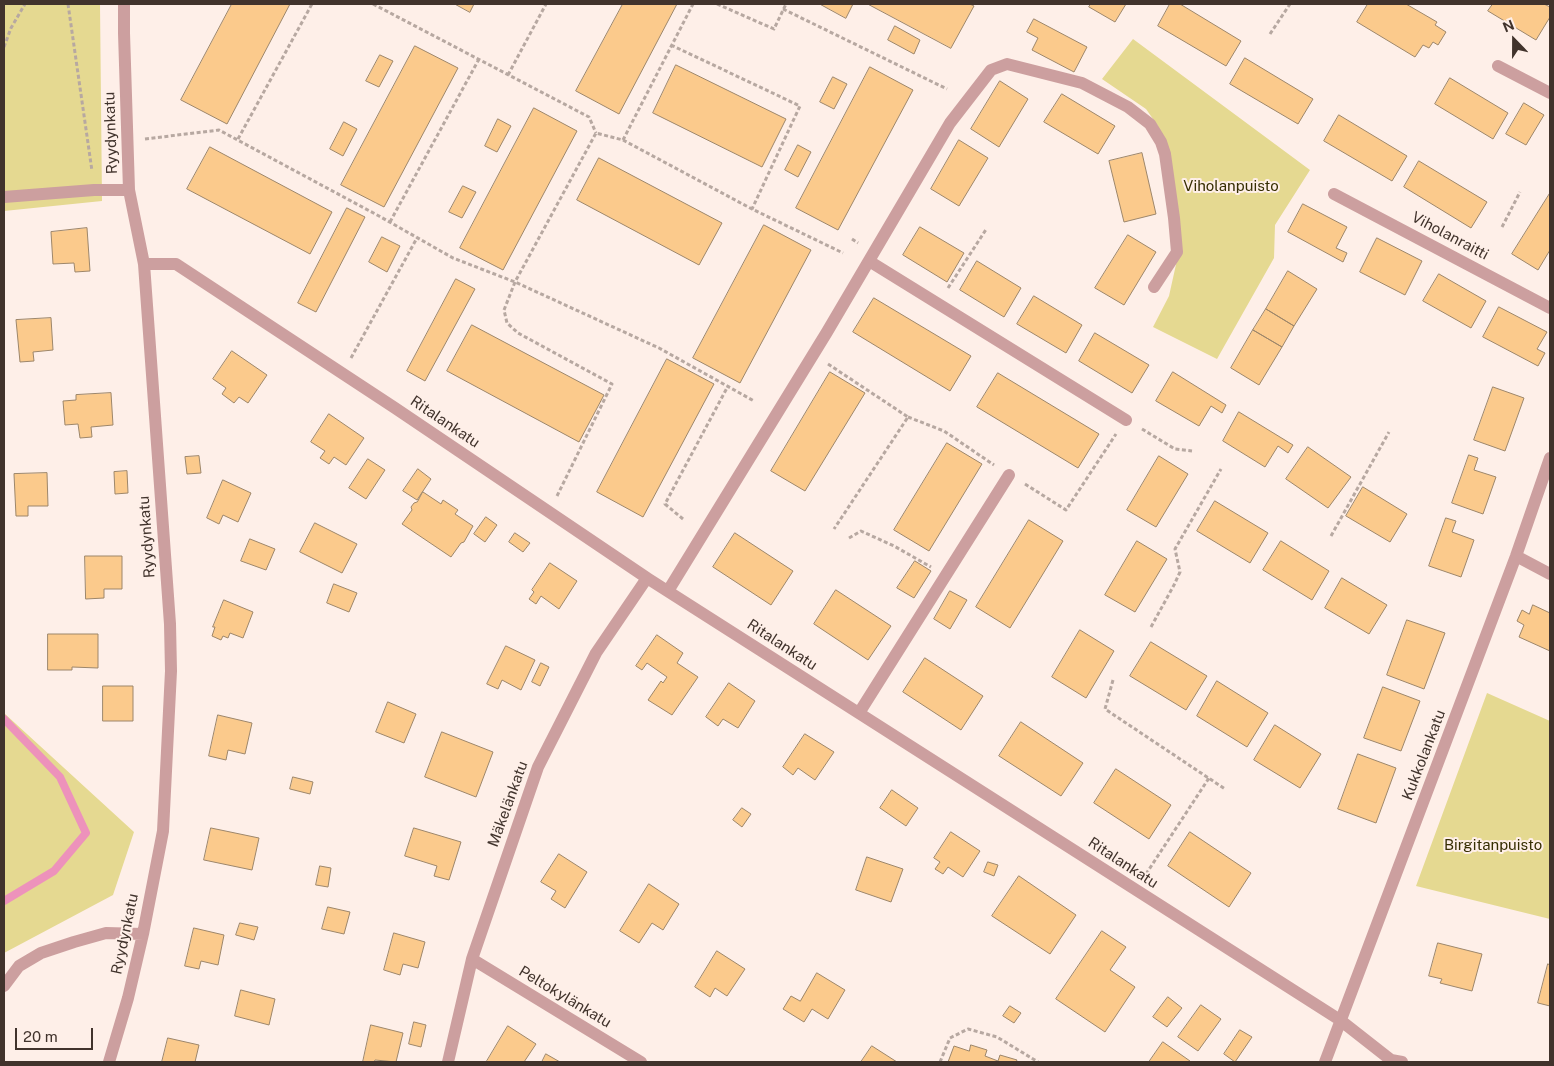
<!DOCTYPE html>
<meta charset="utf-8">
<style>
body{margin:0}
#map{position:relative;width:1554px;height:1066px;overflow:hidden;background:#feefe8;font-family:"Public Sans",sans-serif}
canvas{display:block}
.frame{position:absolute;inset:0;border:5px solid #41332c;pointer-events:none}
.north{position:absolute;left:1489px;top:15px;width:50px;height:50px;-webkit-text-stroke:4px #feefe8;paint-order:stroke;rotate:338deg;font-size:14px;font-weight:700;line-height:20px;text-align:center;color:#41332c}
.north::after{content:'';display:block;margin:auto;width:18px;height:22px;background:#41332c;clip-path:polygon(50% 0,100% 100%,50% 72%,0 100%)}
.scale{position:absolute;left:15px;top:1028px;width:78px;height:22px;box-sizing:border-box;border:2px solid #41332c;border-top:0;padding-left:6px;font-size:15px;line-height:18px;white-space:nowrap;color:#41332c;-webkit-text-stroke:4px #feefe8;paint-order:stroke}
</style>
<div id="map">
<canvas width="1554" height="1066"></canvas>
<div class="frame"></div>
<div class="north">N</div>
<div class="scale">20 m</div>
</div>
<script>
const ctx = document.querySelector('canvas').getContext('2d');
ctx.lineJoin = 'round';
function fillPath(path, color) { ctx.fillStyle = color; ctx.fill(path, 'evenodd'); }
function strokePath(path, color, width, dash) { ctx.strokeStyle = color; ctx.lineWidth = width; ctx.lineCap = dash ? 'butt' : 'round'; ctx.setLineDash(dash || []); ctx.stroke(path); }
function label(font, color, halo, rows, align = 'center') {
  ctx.font = font + ' "Public Sans",sans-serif'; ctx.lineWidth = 4; ctx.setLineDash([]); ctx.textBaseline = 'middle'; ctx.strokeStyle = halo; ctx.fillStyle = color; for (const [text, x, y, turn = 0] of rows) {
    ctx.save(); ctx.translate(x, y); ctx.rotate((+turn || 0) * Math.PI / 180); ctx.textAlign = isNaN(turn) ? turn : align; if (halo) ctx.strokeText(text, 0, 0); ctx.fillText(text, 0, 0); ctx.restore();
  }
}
fillPath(new Path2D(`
 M4,4H100L102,201L4,211Z
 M1133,39L1310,170L1275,225L1274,258L1217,359L1153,327L1169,296L1179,251L1158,126L1146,109L1102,79Z
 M1487,693L1550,721V919L1416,886Z
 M4,713L134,832L113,895L4,953Z`), '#e5d991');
strokePath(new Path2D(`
 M4,719L60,777L86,833L54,871L4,901`), '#ed92bb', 8);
const building = new Path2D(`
 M232,4H290L227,124L181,100Z
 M455,4H474L470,12Z
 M623,4H677L619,114L576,91Z
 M820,4H853L846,18Z
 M868,4H970L974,6L951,48Z
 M1091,4H1126L1115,22L1089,7Z
 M1170,4H1180L1241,41L1226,66L1158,26Z
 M1368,4H1406L1437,22L1435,25L1446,32L1438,45L1433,42L1429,48L1423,45L1415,57L1357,22Z
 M1493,4H1544L1550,7V17L1536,40L1488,11Z
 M1034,19L1087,47L1074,72L1032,50L1038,38L1027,32Z
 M895,26L920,40L914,54L888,40Z
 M415,46L458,68L384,207L341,185Z
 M380,55L393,61L379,87L366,81Z
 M1245,58L1313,99L1298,124L1230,84Z
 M676,65L786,119L762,167L653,113Z
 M870,67L913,90L838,230L796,208Z
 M833,77L847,84L834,109L820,102Z
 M1450,78L1508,113L1493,139L1435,104Z
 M1000,81L1028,99L999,147L971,129Z
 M1062,94L1115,126L1098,154L1044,122Z
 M1524,103L1544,115L1526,145L1506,134Z
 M534,108L577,131L503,270L460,248Z
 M1339,115L1407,156L1392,181L1324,141Z
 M498,119L511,126L497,152L485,146Z
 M344,122L357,129L343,156L330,149Z
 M959,140L988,158L959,206L931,189Z
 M798,145L811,152L798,177L785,170Z
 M210,147L332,212L310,254L187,189Z
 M1142,153L1156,214L1124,222L1109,161Z
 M599,158L722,223L699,265L577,200Z
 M1419,161L1487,202L1471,228L1404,187Z
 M463,186L476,192L462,218L449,212Z
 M1550,193V250L1538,270L1512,254Z
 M1303,204L1347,227L1336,248L1347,253L1343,262L1288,232Z
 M347,208L365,217L316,312L298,303Z
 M764,225L811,250L740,383L693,358Z
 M920,227L964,253L947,282L903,255Z
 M87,228L90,271L75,272L74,263L53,264L51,232Z
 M1128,235L1156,252L1124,305L1095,288Z
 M382,237L400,246L387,272L369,262Z
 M1377,238L1422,261L1405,295L1360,272Z
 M977,261L1021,288L1004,317L960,290Z
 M1288,271L1317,289L1294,326L1266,309Z
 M1439,274L1486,301L1471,328L1423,301Z
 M456,279L475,289L425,381L407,371Z
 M1034,296L1082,325L1066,353L1017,324Z
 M874,298L971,356L950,391L853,332Z
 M1499,307L1547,332L1537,349L1545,353L1538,366L1483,337Z
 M1266,309L1294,326L1282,347L1253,330Z
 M51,318L53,350L33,352L34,361L20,362L16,320Z
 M472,325L604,395L579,442L447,371Z
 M1253,330L1282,347L1259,385L1231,368Z
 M1095,333L1149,365L1132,393L1079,361Z
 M232,351L267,375L248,403L239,397L234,403L222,394L226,388L213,379Z
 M667,359L714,384L643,517L597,492Z
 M830,372L865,393L805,491L771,471Z
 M1173,372L1226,405L1222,413L1211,406L1199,426L1156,401Z
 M998,373L1099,434L1078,468L977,407Z
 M1493,387L1524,398L1505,451L1474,440Z
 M111,393L113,425L91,427L92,437L80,438L78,424L65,425L63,401L76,400V395Z
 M1239,412L1293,445L1288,453L1278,446L1265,467L1223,441Z
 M329,414L364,438L346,465L334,457L329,464L320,458L325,451L311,442Z
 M947,443L982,464L929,551L894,530Z
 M1308,447L1351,477L1328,508L1286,479Z
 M1469,455L1478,458L1474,470L1496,477L1483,514L1452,503Z
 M199,456L201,473L187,474L185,457Z
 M1159,456L1188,474L1156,527L1127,510Z
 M368,459L385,470L366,499L349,488Z
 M418,469L431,479L417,500L403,491Z
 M127,471L128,493L115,494L114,472Z
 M47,473L48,506H28V516H16L14,474Z
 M223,480L251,493L238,522L223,515L219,524L207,518Z
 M1363,487L1407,514L1390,542L1346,516Z
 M423,492L441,504L443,500L458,510L455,514L473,526L464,542L461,543L451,557L402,524L412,510L411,507L414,503L417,502Z
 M1215,501L1268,533L1250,563L1197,531Z
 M486,517L497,525L485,542L474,534Z
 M1446,518L1456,521L1452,532L1474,540L1461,577L1429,566Z
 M1029,520L1063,541L1010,628L976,607Z
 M315,523L357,544L342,573L300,552Z
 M515,533L530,543L523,552L509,542Z
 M735,533L793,571L771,605L713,567Z
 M250,539L275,549L266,570L241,561Z
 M1137,541L1167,559L1135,612L1105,595Z
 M1281,541L1329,571L1312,600L1263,570Z
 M85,556H122V589H104V598L86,599Z
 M915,561L931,571L914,598L897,588Z
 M550,563L577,581L559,609L541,596L536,604L529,599L534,592L532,590Z
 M1342,578L1387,605L1369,634L1325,608Z
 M334,584L357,593L349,612L327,603Z
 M836,590L891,626L868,660L814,624Z
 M950,591L967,600L950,629L934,619Z
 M224,600L253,612L243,638L230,633L228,638L223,636L221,640L212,636L215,627H213Z
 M1533,605L1550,613V651L1519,637L1524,625L1517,621L1522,610L1529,614Z
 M1407,620L1445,633L1424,689L1387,675Z
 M1080,630L1114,651L1086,698L1052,677Z
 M48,634H98V668L72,667V670H48Z
 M657,635L683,653L677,663L698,677L672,715L648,700L661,681L663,683L667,677L647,663L642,670L636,666Z
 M1151,642L1207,676L1186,710L1130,676Z
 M506,646L535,660L521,690L502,680L498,689L487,684Z
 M925,658L983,696L961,730L903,692Z
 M541,663L549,667L540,686L532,682Z
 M1217,681L1268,713L1247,747L1197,716Z
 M729,683L755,701L738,728L723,719L718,726L706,717Z
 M103,686H133V721H103Z
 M1383,687L1420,701L1401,751L1364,738Z
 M388,702L416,714L404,743L376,732Z
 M218,715L252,723L245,754L228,750L226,760L209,756Z
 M1021,722L1083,763L1061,796L999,756Z
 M1275,725L1321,754L1300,788L1254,760Z
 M442,732L493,752L476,797L425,777Z
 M805,734L834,752L815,780L798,768L793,775L783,767Z
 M1358,754L1396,768L1376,823L1338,809Z
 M1116,769L1171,805L1149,839L1094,803Z
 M293,777L313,782L310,794L290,789Z
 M892,790L918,808L906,826L880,808Z
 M742,808L751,814L742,827L733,820Z
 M211,828L259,838L252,870L204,860Z
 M414,828L461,842L449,880L434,876L437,866L405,856Z
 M951,832L980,851L963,877L948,867L943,874L935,869L940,862L934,858Z
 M1190,832L1251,873L1229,907L1168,866Z
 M559,854L587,872L565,908L551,899L556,891L541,882Z
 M867,857L903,869L891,902L856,890Z
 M988,862L998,865L994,876L984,872Z
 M320,866L331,868L328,887L316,885Z
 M1019,876L1076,915L1050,954L992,916Z
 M649,884L679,904L663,930L652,923L639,943L620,931Z
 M328,907L350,912L344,934L322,929Z
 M240,923L258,927L254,940L236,935Z
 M194,928L224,935L218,965L201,961L199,969L185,966Z
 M1102,931L1126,947L1110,970L1135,987L1105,1032L1056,999Z
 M394,933L425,942L418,968L403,964L400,975L384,970Z
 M1438,943L1482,954L1472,991L1440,983L1442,979L1429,976Z
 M717,951L745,969L727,996L715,988L710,997L695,987Z
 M1548,964L1550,965V1006L1538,1003Z
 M817,973L845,990L828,1019L812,1009L804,1022L783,1009L791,996L800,1001Z
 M241,990L275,999L269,1025L235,1016Z
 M1168,997L1182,1008L1167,1027L1153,1017Z
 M1201,1005L1221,1019L1198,1051L1178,1037Z
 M1010,1006L1021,1013L1014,1023L1003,1016Z
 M414,1022L426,1025L421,1047L409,1044Z
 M371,1025L403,1033L396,1062L375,1060L374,1062H363Z
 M508,1026L536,1044L524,1062H488L487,1061Z
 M1240,1030L1252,1037L1235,1062L1224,1054Z
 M168,1038L199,1045L195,1062H162Z
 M1163,1042L1190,1061L1189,1062H1149Z
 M971,1045L987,1050L985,1056L998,1061L1000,1055L1017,1060L1016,1062H948L954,1046L969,1051Z
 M872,1046L897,1062H861Z
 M546,1054L560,1062H542Z`);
fillPath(building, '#fbca8c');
strokePath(building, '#9d866a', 1);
strokePath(new Path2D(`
 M68,4L92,171
 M373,4L589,117L596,133
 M717,4L774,29L786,4
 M783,9L947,89
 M1270,34L1290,4
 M671,45L800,106L752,209
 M4,47L11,28L25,4
 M508,75L546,4
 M145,139L219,130L379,216L453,258L515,282L659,348L754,401
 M238,139L312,4
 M623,140L693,4
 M390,222L479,59
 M1502,227L1520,192
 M852,239L858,243
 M948,288L987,228
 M351,358L417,238
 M828,364L908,417L834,529
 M908,417L944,431L994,465
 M1142,429L1175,449L1192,451
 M1025,484L1066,510L1116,434
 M557,496L612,384L518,333L507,323L504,310L515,282L596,133L623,140L752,209L843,253
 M683,519L665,504L728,386
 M1331,536L1389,432
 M849,538L861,531L894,546L931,567
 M1151,627L1174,585L1180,572L1175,549L1221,469
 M1113,680L1105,709L1225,789
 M1146,874L1209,778
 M940,1062L950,1038L968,1029L997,1037L1038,1062`), '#b7a8a1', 3, [4, 2.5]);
strokePath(new Path2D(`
 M1498,66L1550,93
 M1334,194L1550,308
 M4,197L94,190H129
 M869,261L1126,420
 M144,264H176L395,408L647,578L1340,1020L1391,1060L1402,1062
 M1516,556L1550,574
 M668,591L827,332L950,123L991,70L1007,64L1082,83L1128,107L1150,124L1161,142L1165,154L1174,218L1177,252L1154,287
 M859,713L1009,475
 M472,959L641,1062
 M4,986L19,966L41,953L74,942L106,933L143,934
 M109,1062L128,998L143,934L163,831L171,671L170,624L144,264L129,190L124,33V4
 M448,1062L472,959L538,767L596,653L647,578
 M1325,1062L1516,556L1550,458`), '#cc9f9f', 12);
label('15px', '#41332c', '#feefe8', [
 ["Ryydynkatu",111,133,-92],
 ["Viholanraitti",1450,236,28],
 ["Ritalankatu",445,422,34],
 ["Ryydynkatu",147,537,-94],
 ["Ritalankatu",782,645,33],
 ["Kukkolankatu",1424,755,-69],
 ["Mäkelänkatu",508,804,-70],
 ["Ritalankatu",1123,863,33],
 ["Ryydynkatu",125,934,-78],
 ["Peltokylänkatu",565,997,31]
]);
label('15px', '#362e02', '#feefe8', [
 ["Viholanpuisto",1231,186],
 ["Birgitanpuisto",1493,845]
]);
</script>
